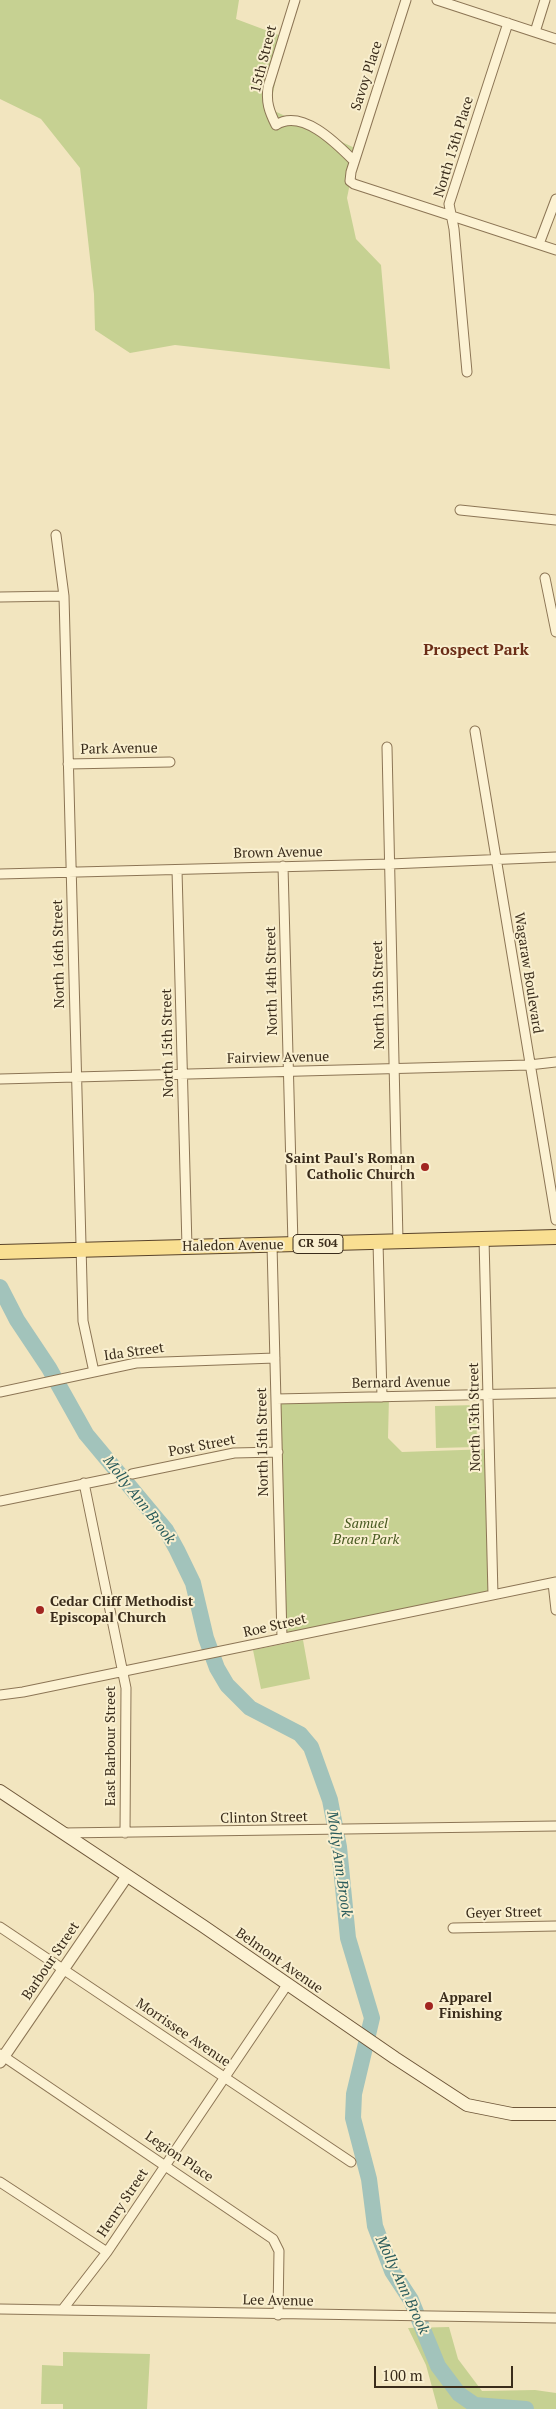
<!DOCTYPE html>
<style>
body{margin:0}
#map{position:relative;width:556px;height:2409px;overflow:hidden;background:#f2e5bf;font-family:"PT Serif",serif}
canvas{display:block}
.scale{position:absolute;left:374px;top:2366px;width:139px;height:22px;box-sizing:border-box;border:2px solid #3a2c1b;border-top:0;padding-left:6px;font-size:15px;line-height:18px;white-space:nowrap;color:#3a2c1b;-webkit-text-stroke:4px #f9efcf;paint-order:stroke}
</style>
<div id="map">
<canvas width="556" height="2409"></canvas>
<div class="scale">100 m</div>
</div>
<script>
const ctx = document.querySelector('canvas').getContext('2d');
ctx.lineJoin = 'round';
function fillPath(path, color) { ctx.fillStyle = color; ctx.fill(path, 'evenodd'); }
function strokePath(path, color, width, dash) { ctx.strokeStyle = color; ctx.lineWidth = width; ctx.lineCap = dash ? 'butt' : 'round'; ctx.setLineDash(dash || []); ctx.stroke(path); }
function label(font, color, halo, rows, align = 'center') {
  ctx.font = font + ' "PT Serif",serif'; ctx.lineWidth = 4; ctx.setLineDash([]); ctx.textBaseline = 'middle'; ctx.strokeStyle = halo; ctx.fillStyle = color; for (const [text, x, y, turn = 0] of rows) {
    ctx.save(); ctx.translate(x, y); ctx.rotate((+turn || 0) * Math.PI / 180); ctx.textAlign = isNaN(turn) ? turn : align; if (halo) ctx.strokeText(text, 0, 0); ctx.fillText(text, 0, 0); ctx.restore();
  }
}
fillPath(new Path2D(`
 M0,0H239L236,19L284,37L270,109L357,149L347,198L356,239L381,265L390,369L175,345L130,353L95,330L94,294L80,168L41,119L0,99Z
 M389,1397L388,1438L402,1452L491,1449L496,1595L282,1637L276,1399Z
 M476,1405L477,1447L436,1448L435,1406Z
 M303,1640L310,1679L261,1689L253,1650Z
 M449,2327L458,2359L482,2391L535,2390L556,2393V2409H438L426,2365L408,2328Z
 M63,2352L150,2354L147,2409H63V2404H41L42,2365L63,2366Z`), '#c6d192');
strokePath(new Path2D(`
 M0,1287L17,1320L49,1368L86,1434L166,1530L177,1550L193,1583L206,1638L217,1668L227,1685L250,1708L300,1734L311,1747L330,1800L339,1847L348,1938L372,2018L354,2094L353,2118L369,2179L375,2226L392,2271L411,2300L438,2366L459,2394L475,2405L526,2409`), '#a2c3bb', 16);
const minor = new Path2D(`
 M295,0L268,87C266,102 269,111 276,125C302,108 337,144 354,161
 M406,0L351,172L350,181L354,184L556,250
 M437,0L556,39
 M535,32L545,0
 M539,244L556,199
 M467,372L454,229L449,204L508,23
 M460,510L556,520
 M56,535L64,596L83,1321L94,1372
 M545,578L556,632
 M0,597L64,596
 M475,731L556,1220
 M387,747L398,1241
 M68,764L170,762
 M283,866L293,1245
 M177,870L187,1247
 M0,874L390,864L556,857
 M0,1079L529,1065L556,1062
 M484,1239L493,1595
 M378,1242L382,1397
 M272,1245L282,1638
 M0,1392L136,1363L275,1358
 M276,1399L556,1393
 M132,1474L234,1453L278,1452
 M84,1483L126,1688L125,1833
 M0,1501L113,1478
 M553,1583L556,1610
 M0,1695L23,1692L556,1582
 M64,1833L556,1826
 M0,1927L351,2162
 M453,1928L556,1926
 M0,2054L273,2239L279,2251L278,2315
 M0,2182L107,2252
 M0,2309L556,2318
 M63,2309L107,2252L287,1985`);
const tertiary = new Path2D(`
 M0,2062L127,1876`);
const secondary = new Path2D(`
 M0,1791L203,1926L395,2058L467,2105L512,2114H556`);
const primary = new Path2D(`
 M0,1252L556,1237`);
strokePath(minor, '#8c7555', 11);
strokePath(tertiary, '#8c7555', 13);
strokePath(secondary, '#6e5639', 14);
strokePath(primary, '#59432a', 16);
strokePath(minor, '#fcf2d3', 9);
strokePath(tertiary, '#fcf2d3', 11);
strokePath(secondary, '#fcf2d3', 12);
strokePath(primary, '#f9df92', 14);
for (const [x, y, r, color] of [
 [425,1167,5,"#a12520"],
 [40,1610,5,"#a12520"],
 [429,2006,5,"#a12520"]
]) { const dot = new Path2D(); dot.arc(x, y, r, 0, 2 * Math.PI); ctx.fillStyle = color; ctx.fill(dot); strokePath(dot, '#f9efcf', 2); }
for (const [x, y, w] of [
 [318,1244,50]
]) { const box = new Path2D(); box.roundRect(x - w / 2, y - 9.5, w, 19, 4); ctx.fillStyle = '#f9efcf'; ctx.fill(box); strokePath(box, '#3a2c1b', 1); }
label('bold 12px', '#3a2c1b', null, [
 ["CR 504",318,1244]
]);
label('14px', '#3a2c1b', '#f9efcf', [
 ["15th Street",264,59,-76],
 ["Savoy Place",367,76,-72],
 ["North 13th Place",454,147,-73],
 ["Park Avenue",119,749,-1],
 ["Brown Avenue",278,853,-1],
 ["North 16th Street",59,954,-91],
 ["Wagaraw Boulevard",528,973,81],
 ["North 14th Street",272,981,-91],
 ["North 13th Street",379,995,-91],
 ["North 15th Street",168,1043,-91],
 ["Fairview Avenue",278,1058,-1],
 ["Haledon Avenue",233,1246,-1],
 ["Ida Street",134,1352,-8],
 ["Bernard Avenue",401,1383,-1],
 ["North 13th Street",475,1417,-91],
 ["North 15th Street",263,1442,-91],
 ["Post Street",202,1446,-11],
 ["Roe Street",275,1626,-13],
 ["East Barbour Street",111,1746,-90],
 ["Clinton Street",264,1818,-1],
 ["Geyer Street",504,1913,-1],
 ["Barbour Street",51,1961,-56],
 ["Belmont Avenue",279,1961,35],
 ["Morrissee Avenue",183,2033,34],
 ["Legion Place",179,2157,34],
 ["Henry Street",123,2203,-56],
 ["Lee Avenue",278,2301,1]
]);
label('bold 14px', '#3a2c1b', '#f9efcf', [
 ["Saint Paul's Roman",415,1159,"right"],
 ["Catholic Church",415,1175,"right"],
 ["Cedar Cliff Methodist",50,1602],
 ["Episcopal Church",50,1618],
 ["Apparel",439,1998],
 ["Finishing",439,2014]
], 'left');
label('italic 14px', '#475920', '#f9efcf', [
 ["Samuel",366,1524],
 ["Braen Park",366,1540]
]);
label('italic 15px', '#295b5b', '#f9efcf', [
 ["Molly Ann Brook",139,1500,52],
 ["Molly Ann Brook",339,1864,82],
 ["Molly Ann Brook",402,2285,65]
]);
label('bold 16px', '#6b2d17', '#f9efcf', [
 ["Prospect Park",476,650]
]);
</script>
